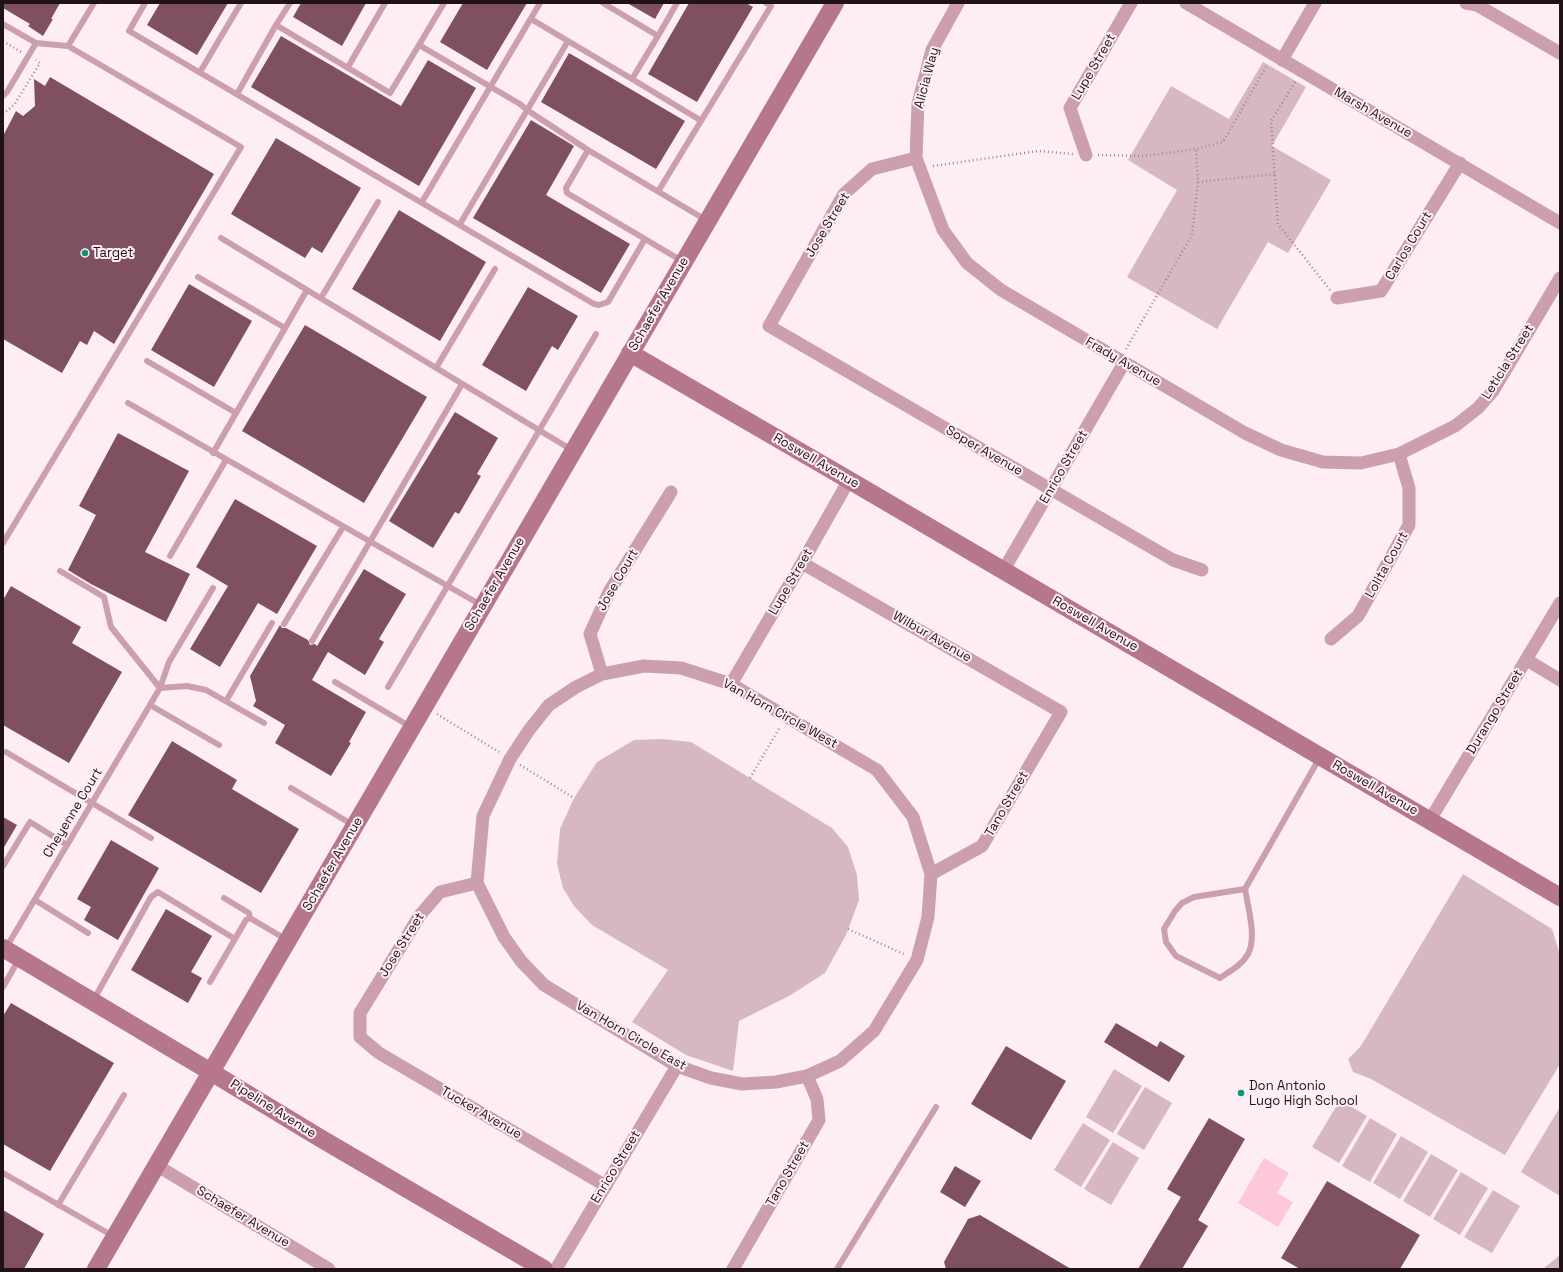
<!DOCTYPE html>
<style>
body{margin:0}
#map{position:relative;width:1563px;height:1272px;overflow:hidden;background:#feeef3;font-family:"Space Grotesk",sans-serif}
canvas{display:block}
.frame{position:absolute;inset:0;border:4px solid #201318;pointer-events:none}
</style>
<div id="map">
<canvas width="1563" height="1272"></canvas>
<div class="frame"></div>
</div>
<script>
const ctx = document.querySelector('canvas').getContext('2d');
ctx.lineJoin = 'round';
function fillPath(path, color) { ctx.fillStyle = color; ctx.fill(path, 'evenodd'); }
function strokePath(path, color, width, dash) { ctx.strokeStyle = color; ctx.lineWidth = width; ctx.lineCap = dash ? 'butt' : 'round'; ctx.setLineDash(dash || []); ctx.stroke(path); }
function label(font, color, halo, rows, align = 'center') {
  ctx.font = font + ' "Space Grotesk",sans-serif'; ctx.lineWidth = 4; ctx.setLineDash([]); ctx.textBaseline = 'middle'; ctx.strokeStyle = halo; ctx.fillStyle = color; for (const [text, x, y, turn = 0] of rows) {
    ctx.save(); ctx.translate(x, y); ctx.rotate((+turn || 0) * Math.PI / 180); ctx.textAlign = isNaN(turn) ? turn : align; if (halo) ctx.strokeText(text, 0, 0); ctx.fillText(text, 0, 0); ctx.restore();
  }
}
fillPath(new Path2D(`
 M1263,62L1306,87L1272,146L1331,180L1288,253L1268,242L1217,329L1127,277L1177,190L1128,160L1171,86L1229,119Z
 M662,739L691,742L832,828L848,847L857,875L859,900L846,935L825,973L789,996L739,1021L733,1071L686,1055L632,1022L668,970L592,925L574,906L563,888L557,864L560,829L574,798L597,762L634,740Z
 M1463,874L1552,929L1560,955V1064L1505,1155L1371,1079L1353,1072L1348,1059L1361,1046Z
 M1114,1069L1142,1086L1113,1133L1086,1117Z
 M1145,1087L1172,1103L1144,1150L1117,1134Z
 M1340,1100L1367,1116L1339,1163L1312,1147Z
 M1560,1107V1196L1521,1172Z
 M1370,1118L1397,1134L1370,1182L1342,1166Z
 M1083,1123L1110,1140L1081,1187L1054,1170Z
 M1401,1136L1428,1152L1400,1199L1373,1183Z
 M1113,1142L1139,1158L1111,1205L1084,1189Z
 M1431,1154L1458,1170L1430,1217L1403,1201Z
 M1461,1172L1488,1188L1460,1235L1433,1219Z
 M1493,1190L1520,1206L1492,1253L1464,1237Z
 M1560,1255V1269H1543Z`), '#d7b7c2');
fillPath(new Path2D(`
 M1264,1158L1289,1173L1277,1193L1293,1202L1278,1227L1238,1203Z`), '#fec8dc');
fillPath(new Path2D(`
 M3,3H60L51,19H53L43,36L28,26L30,24L3,8Z
 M160,3H228L197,55L147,25Z
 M301,3H366L342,46L293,17Z
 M463,3H527L487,70L440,42Z
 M627,3H664L655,19Z
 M689,3H746L753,7L697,102L648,74Z
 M281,36L401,106L428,60L476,88L419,186L251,87Z
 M569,53L685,121L656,169L541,102Z
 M50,77L214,174L114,344L94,331L87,345L80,341L62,373L3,339V136L16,111L23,116L35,106L34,79L45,86Z
 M531,120L574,146L546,195L630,244L601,293L473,218Z
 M276,138L361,188L322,253L312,247L305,258L231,214Z
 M399,210L486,262L440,341L352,289Z
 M189,284L252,321L214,387L151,350Z
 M528,287L578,316L558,350L552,346L526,391L482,365Z
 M305,325L427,397L364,503L242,431Z
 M455,412L498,438L477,474L481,476L459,514L455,512L433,548L389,521Z
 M118,433L189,471L145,552L190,574L166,622L91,584L68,570L96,515L79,506Z
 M235,499L317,546L277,614L258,603L220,667L190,649L228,586L196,567Z
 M364,569L406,594L379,639L384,642L365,675L328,652L312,680L366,712L349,742L351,743L331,776L275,743L285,725L253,706L256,701L250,676L280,625L282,628H286L308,640L310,645L315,644L317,646Z
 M11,586L81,627L72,643L122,672L69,763L3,725V600Z
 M172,741L237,780L232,789L299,829L261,893L128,815Z
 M3,817L17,825L3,849Z
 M111,840L159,868L118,940L84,920L91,907L77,899Z
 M166,909L212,936L191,972L202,978L188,1003L131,970Z
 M11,1003L114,1063L50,1171L3,1144V1016Z
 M1116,1023L1157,1047L1160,1041L1185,1056L1169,1082L1104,1042Z
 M1006,1046L1066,1081L1031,1140L971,1104Z
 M1209,1118L1245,1139L1198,1220L1208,1226L1182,1269H1138L1181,1197L1167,1189Z
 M955,1166L981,1181L965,1207L940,1192Z
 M1327,1181L1420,1235L1400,1269H1300L1281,1258Z
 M3,1210L44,1234L24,1269H3Z
 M980,1215L1071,1269H946L944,1262L968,1219Z`), '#7e5062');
strokePath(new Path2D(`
 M3,41L21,52
 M1295,82L1271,121L1278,224L1330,290
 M3,114L14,105L40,63L36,60
 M1098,155L1144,156L1196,149L1223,142L1267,65
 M933,166L1038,151L1073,154
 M1198,182L1275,174
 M1126,349L1192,235L1198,182L1196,149
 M437,714L499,752
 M520,765L574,798
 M750,778L780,727
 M848,929L906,955`), '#998b90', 2.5, [1, 3]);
strokePath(new Path2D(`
 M145,3L129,31L594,304L599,305L608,302L645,239L682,261
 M290,3L276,25L390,93L419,45L520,104L527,110L588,150L706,220
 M603,3L658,36L677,3
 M531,19L632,79
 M3,24L36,43L68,46L241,147L3,543
 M658,36L632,79L700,120
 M419,45L444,3
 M68,46L94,3
 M348,67L385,3
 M200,72L241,3
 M237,94L276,25
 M3,96L7,92L36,43
 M588,150L566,188L567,193L645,239
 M659,190L771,6L766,3
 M422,202L540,3
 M460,224L568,41
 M221,238L572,450
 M198,277L285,328
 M321,298L378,202
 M147,361L236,413
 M436,368L495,269
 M128,403L481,605
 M213,453L307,290
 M170,556L226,460
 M60,571L104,597L111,627L160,688
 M284,624L343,527
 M312,641L462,384
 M335,682L411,727
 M388,687L596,334
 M160,688L187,686L206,690L264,723
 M226,701L272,623
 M150,705L219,745
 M6,752L151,838
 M291,788L353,825
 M3,866L30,822L67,845
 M1245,889C1248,907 1257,938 1248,954C1242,965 1230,971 1220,978L1176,956L1166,942L1164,929L1175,911L1182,903L1194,897L1245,889L1320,757
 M224,898L249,913L250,918
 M35,900L88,933
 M6,948L160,688L169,662L213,588
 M210,982L246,920L250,918L287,940
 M3,987L19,959
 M93,1001L151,897L158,892L235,939
 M3,1173L113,1236
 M58,1205L124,1095
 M837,1269L936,1107`), '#cb9faf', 6);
strokePath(new Path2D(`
 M958,3L932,50L918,104L916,158L943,230L967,263L1001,290L1245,433L1281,450L1323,462L1361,463L1399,454L1455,426L1478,408L1493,391L1560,278
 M1186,3L1560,223
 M1466,3L1477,5L1560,53
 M1282,60L1315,3
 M1086,155L1070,108L1131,3
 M916,158L872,169L844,194L769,326L1173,560L1202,570
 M1337,298L1381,291L1460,163
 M802,563L1061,712L982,846L931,874
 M1003,571L1124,363
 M1331,639L1358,616L1409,525V488L1399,454
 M1527,660L1560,680
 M644,666L681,668L731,684L877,770L913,817L931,874L928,917L917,960L874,1031L840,1061L807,1076L776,1082L742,1084L711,1078L677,1066L544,985L521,961L504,937L477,883L483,816L510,759L529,730L549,705L576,687L602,674Z
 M602,674L590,634L609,592L671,492
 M731,684L802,563L849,480
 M1430,820L1560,603
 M477,883L440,892L420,915L360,1013V1037L379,1053L606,1186
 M156,1165L329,1269
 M556,1269L677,1066
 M733,1269L819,1120L817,1099L807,1076`), '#cb9faf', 13);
strokePath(new Path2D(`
 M630,353L849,480L1560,897
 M3,948L211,1072L320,1138L544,1269
 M96,1269L835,3`), '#b5768e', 18);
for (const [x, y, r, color] of [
 [85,253,4,"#14937b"],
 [1241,1093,4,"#14937b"]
]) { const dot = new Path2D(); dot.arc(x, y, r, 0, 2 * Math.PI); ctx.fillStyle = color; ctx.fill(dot); strokePath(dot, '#feeef3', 1.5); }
label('13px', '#201318', '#feeef3', [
 ["Lupe Street",1094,67,-60],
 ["Alicia Way",927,78,-75],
 ["Marsh Avenue",1373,113,30],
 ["Jose Street",828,225,-59],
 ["Carlos Court",1409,246,-59],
 ["Schaefer Avenue",659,304,-60],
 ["Frady Avenue",1123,362,30],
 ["Leticia Street",1508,362,-58],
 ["Soper Avenue",984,451,30],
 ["Roswell Avenue",816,461,30],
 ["Enrico Street",1064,467,-60],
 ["Lolita Court",1387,565,-61],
 ["Jose Court",618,580,-60],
 ["Lupe Street",791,582,-60],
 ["Schaefer Avenue",495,584,-60],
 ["Roswell Avenue",1095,624,30],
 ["Wilbur Avenue",932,637,30],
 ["Durango Street",1495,712,-59],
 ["Van Horn Circle West",780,714,29],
 ["Roswell Avenue",1375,788,30],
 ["Tano Street",1007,804,-60],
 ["Cheyenne Court",73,813,-59],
 ["Schaefer Avenue",333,864,-60],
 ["Jose Street",402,945,-58],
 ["Van Horn Circle East",631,1036,30],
 ["Pipeline Avenue",273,1109,32],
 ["Tucker Avenue",481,1113,30],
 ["Enrico Street",616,1167,-59],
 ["Tano Street",788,1174,-60],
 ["Schaefer Avenue",243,1217,31]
]);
label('13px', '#201318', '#feeef3', [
 ["Target",93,253],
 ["Don Antonio",1249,1086],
 ["Lugo High School",1249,1101]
], 'left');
</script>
